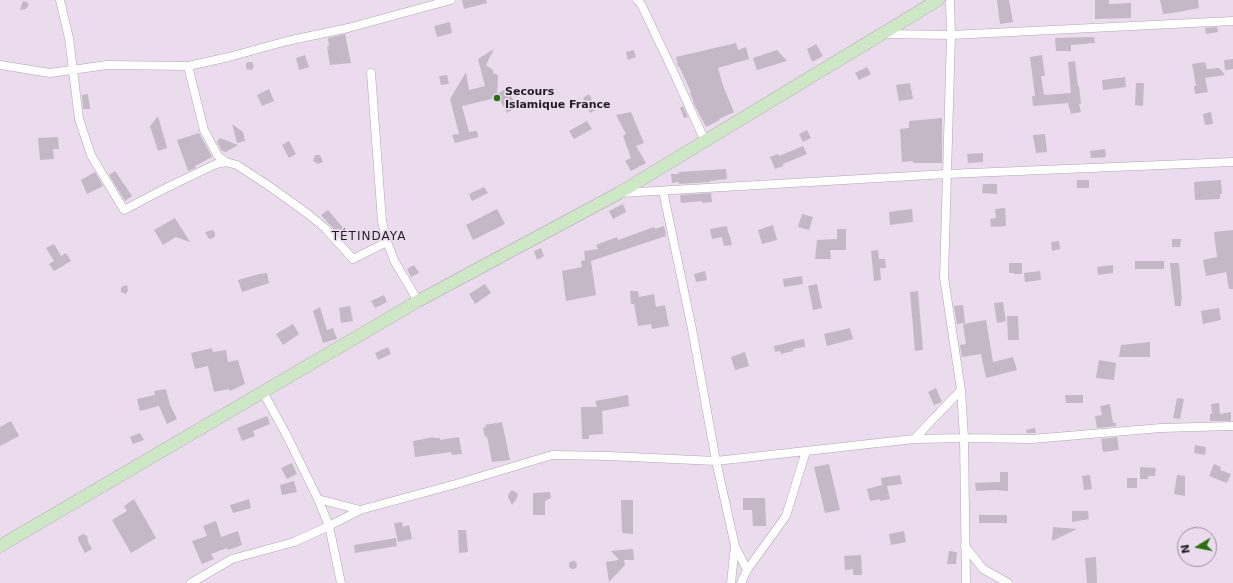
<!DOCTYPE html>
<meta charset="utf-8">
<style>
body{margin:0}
#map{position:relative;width:1233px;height:583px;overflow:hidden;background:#eadced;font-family:"DejaVu Sans",sans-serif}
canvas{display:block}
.north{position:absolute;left:1177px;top:527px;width:40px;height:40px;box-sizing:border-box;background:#eadced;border:1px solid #9a909d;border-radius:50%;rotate:260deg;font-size:11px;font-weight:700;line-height:16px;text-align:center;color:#231e24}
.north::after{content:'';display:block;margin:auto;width:14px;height:18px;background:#2a700e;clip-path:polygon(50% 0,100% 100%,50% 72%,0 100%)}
</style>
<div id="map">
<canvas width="1233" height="583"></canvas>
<div class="north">N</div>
</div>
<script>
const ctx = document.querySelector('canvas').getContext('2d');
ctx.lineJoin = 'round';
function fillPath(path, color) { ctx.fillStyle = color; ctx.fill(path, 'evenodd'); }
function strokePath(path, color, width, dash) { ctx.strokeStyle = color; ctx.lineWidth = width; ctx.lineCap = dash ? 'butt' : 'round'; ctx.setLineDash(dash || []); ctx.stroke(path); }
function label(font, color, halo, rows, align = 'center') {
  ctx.font = font + ' "DejaVu Sans",sans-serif'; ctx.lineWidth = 3.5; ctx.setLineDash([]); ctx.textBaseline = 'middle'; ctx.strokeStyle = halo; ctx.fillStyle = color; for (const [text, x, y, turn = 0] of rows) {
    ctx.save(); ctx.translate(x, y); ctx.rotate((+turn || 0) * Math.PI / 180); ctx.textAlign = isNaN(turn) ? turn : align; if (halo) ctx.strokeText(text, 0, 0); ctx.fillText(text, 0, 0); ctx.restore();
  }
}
fillPath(new Path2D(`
 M462,0H486L487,3L464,9Z
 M997,0H1009L1013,22L1000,24Z
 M1095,0H1109V4L1131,3V18L1095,19Z
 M1160,0H1198L1199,8L1173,13L1163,14Z
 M23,1L27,2L29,5L26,9L20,10Z
 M450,22L452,33L437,37L434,26Z
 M1217,27L1218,32L1206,34L1205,28Z
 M345,34L351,63L330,65L327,47L329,46L328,38Z
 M1094,37L1095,43L1071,45V51H1056L1055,38Z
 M736,43L738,50L746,47L749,59L718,68L723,86L734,112L719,119L720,120L706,127L693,102H694L690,93L691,92L679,66L678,67L676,57Z
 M816,44L823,56L812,62L807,49Z
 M494,49L486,65L493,70V73L498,75L497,94L507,88L517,107L507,113L497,95L496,98L462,106L469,132L477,131L478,137L455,143L452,135L459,134L450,99L466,72L469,90L485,86L478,59Z
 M634,50L636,57L628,60L626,52Z
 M777,50L787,61L757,70L753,58Z
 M305,55L309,67L299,70L296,58Z
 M1042,55L1045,76H1041L1044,95L1071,93L1068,62L1075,61L1078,86H1079L1081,104H1079L1081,112L1071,114L1068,103L1033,106L1032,96H1035L1030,57Z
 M1233,59V69L1225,70L1224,60Z
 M249,62H252L254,66L252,70L246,69V63Z
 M1205,62L1207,69L1219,68L1225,75L1205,78L1208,92L1195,94L1194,86H1196L1192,64Z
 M867,67L871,74L859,80L855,73Z
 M447,75L449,84L441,85L439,76Z
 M1125,77L1126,87L1103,90L1102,80Z
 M910,83L913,99L899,101L896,85Z
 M1136,83H1144L1143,106L1135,105Z
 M269,89L274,101L262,106L257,95Z
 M88,94L90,109H83L82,95Z
 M589,94L597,109L590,113L583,98Z
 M683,106L688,117L684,118L680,108Z
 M631,112L644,143L636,146L646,163L631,171L625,161L631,158L623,136L626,134L616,115Z
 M1211,112L1213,124L1205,125L1203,114Z
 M158,116L167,148L158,151L150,126Z
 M942,118V163H913V161L902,162L900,129L909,128V121Z
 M587,121L592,129L574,139L569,131Z
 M232,124L243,132L245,141L237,143Z
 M807,130L811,138L803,142L799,134Z
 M199,133L212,157L195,166L196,168L188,171L177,140Z
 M1045,134L1047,152L1036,153L1033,135Z
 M58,137L59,149H53L54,159L40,160L38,138Z
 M220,138L238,145L226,152L222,151L217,142Z
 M289,141L296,154L289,158L282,145Z
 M803,146L807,154L783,164V166L775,169L770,157L778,154L779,156Z
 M1105,149L1106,157L1091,158L1090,151Z
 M983,153V162L968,163L967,154Z
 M315,155H320L323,162L318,164L313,161Z
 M726,169L727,179L710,181V182L679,184V182L672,183L671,174H679L678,172Z
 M115,171L132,196L125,201L109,175Z
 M95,172L103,186L87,194L81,180Z
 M1077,180H1089V188H1077Z
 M1221,180L1222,194H1220V199L1195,200L1194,182Z
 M983,184H997V194L982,193Z
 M484,187L488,193L472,201L469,194Z
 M711,193L712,202L702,203V201L681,203L680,195Z
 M623,204L626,212L613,219L609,211Z
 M1005,208L1006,226L991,227L990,219L996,218L995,209Z
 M497,209L505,224L473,240L466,225Z
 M912,209L913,222L890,225L889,212Z
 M328,210L344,229L338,234L321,215Z
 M802,214L813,217L809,230L798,227Z
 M175,218L190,242L176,237L163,245L154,230Z
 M773,225L777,240L762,244L758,230Z
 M664,226L666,234H665L666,236L591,261L596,295L566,301L562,271L582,267L581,261L585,260L584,251L598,249L596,245L617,237L618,240L654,227L655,229Z
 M727,226L728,233H729L732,245L724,246L722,237L712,239L710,229Z
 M837,229H846V250H830L831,259H815L817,240L837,239Z
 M213,230L215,233V236L213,238L209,239L205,232Z
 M1233,230V289H1229L1226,272L1206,276L1203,260L1217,257L1214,232Z
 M1172,239H1181L1180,247H1172Z
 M1059,241L1060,249L1052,251L1051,242Z
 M54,244L61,256L66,253L71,261L54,271L49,264L54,261L46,248Z
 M541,248L544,256L537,260L534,251Z
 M878,250L879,259H885L886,268H880L881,280L874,281L871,251Z
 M1135,261H1164V269H1135Z
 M1009,263H1022V274H1014V273H1009Z
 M1170,263H1179L1182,300H1181V306H1175L1172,283Z
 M414,265L419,273L411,277L407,269Z
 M1113,265V273L1098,275L1097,267Z
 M705,271L707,280L696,282L694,274Z
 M1040,271L1041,280L1025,282L1024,273Z
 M267,273L269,283L242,292L238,280L259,274Z
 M802,276L803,284L784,287L783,279Z
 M485,284L491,293L475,304L469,294Z
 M817,284L822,308L813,310L808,286Z
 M127,285L128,291L125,294L121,292V288L123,286Z
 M630,291H638L639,297L654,294L656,307L665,305L669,326L652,329L651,324L638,326L634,304H631Z
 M918,291L923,350L915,351L910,292Z
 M384,295L387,302L375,308L371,301Z
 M1003,302L1006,321L997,323L994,303Z
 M963,305L965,323L957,324L954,306Z
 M350,306L353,321L341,323L339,308Z
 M320,307L327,330L333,328L337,339L323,343L313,311Z
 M1219,308L1221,320L1203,324L1201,311Z
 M1007,316H1018L1019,340H1008Z
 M986,320L993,362L1013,357L1017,370L986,378L981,354L962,357L960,345L966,344L963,324Z
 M293,324L299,334L283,345L276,334Z
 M850,328L853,339L827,346L824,334Z
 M804,339L805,347L793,349V351L781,354L780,351L775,352L774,346Z
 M1150,342V357H1119L1121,345Z
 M388,347L391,354L378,360L375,353Z
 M212,348L213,352L226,350L228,362L238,360L245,384L230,391L229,389L214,392L208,366L195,369L191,353Z
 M745,352L749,366L735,370L731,357Z
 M1099,360L1116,363L1114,380L1096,378Z
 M936,388L942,402L934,405L928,392Z
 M166,389L170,405L177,419L167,424L159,406L140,411L137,399L155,395L154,391Z
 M628,395L629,406L602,411L603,434L589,435V439H582L581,407H597L595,401Z
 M1065,395H1083V403H1066Z
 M1177,398L1184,399L1180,419L1173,418Z
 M1219,403L1220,414L1231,412V421H1210V414H1212L1211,404Z
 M1110,404L1113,423H1116V426L1097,428L1095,416L1102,415L1100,406Z
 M267,416L270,424L253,431L255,436L242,441L237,428Z
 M11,421L19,436L0,446V427Z
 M502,422L510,460L492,462L487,436L485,437L483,428L486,427L485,425Z
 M1035,428L1036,433H1027L1026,430Z
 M140,433L144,440L133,444L130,437Z
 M434,437V438H440V440L459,437L462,454L452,455L451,452L415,457L413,441Z
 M1117,437L1119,450L1103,452L1101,439Z
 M1195,445L1206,447L1205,455L1194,453Z
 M292,463L297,474L287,479L281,468Z
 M829,464L840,510L825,513L814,467Z
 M1214,464L1221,467L1220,470L1231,474L1227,483L1209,476Z
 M1140,467L1156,468L1155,476H1148V479H1140Z
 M1000,472H1008V491L995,490L976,491L975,483L1000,482Z
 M900,475L902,484L887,486L890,499L880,501V499L870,501L867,489L882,485L881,478Z
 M1090,475L1092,489L1084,490L1082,476Z
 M1177,475L1185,476V496L1174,494Z
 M1127,478H1137V488H1127Z
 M294,481L297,492L282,495L280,485Z
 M511,491H514L518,494L517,498L512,505L508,497L509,494Z
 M550,492L551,498L545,501V515H533V493Z
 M743,498H765L766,526H753L752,510H743Z
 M134,499L156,538L131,553L112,520L127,511L124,506Z
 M249,499L251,508L233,513L230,505Z
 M621,500H633V534L622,533Z
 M1072,511H1088L1089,519L1072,522Z
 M979,515H1007V523H979Z
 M216,521L221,537L238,531L242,545L228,550L227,548L211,554L214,559L202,564L192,541L207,536L203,526Z
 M402,522L403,527L409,525L412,539L398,542L394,523Z
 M1053,527L1077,529L1052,541Z
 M458,530H466L468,552L459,553Z
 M904,531L906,542L891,545L889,534Z
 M83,534L87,536L88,542L92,549L85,553L78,540V537Z
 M396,538L397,546L355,553L354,545Z
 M633,549L634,560H624L625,565L609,582L606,562L619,560L611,551Z
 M949,551L957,552L956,564H947Z
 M861,555L862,575H853V569L845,570L844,556Z
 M1096,557L1097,583H1087L1085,558Z
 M569 565a4 4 0 1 1 8 0a4 4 0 1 1-8 0Z`), '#c4b7c6');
const street = new Path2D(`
 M60,0L69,38L79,119L91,155L124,210L166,188L216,164L226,162L237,165L269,186L308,214L325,228L353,259L387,242
 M637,0L641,4L673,71L705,141
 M950,0L951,35L944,277L961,390L964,438L966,583
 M883,34L951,35L1233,21
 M0,65L50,73L107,65L188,66L229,57L287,41L348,28L451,0
 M188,66L204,130L218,156L226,162
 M371,73L382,221L387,242L395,262L418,301
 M663,191L692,329L716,461L735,546
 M621,193L947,174L1233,162
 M263,392L287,436L318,499L329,526L341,583
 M914,439L964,438L1032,439L1161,428L1233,426
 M318,499L360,510
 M965,546L983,569L1008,583
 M191,583L232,559L294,542L329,526L360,510L456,484L552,455L609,456L716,461L806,451
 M731,583L735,546L747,570
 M741,583L747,570L786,516L806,451L914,439L961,390`);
const secondary = new Path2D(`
 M0,546L418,301L619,193L938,0`);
strokePath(street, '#b1a4b3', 9);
strokePath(secondary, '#b1a4b3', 13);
strokePath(street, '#fff', 8);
strokePath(secondary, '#cee7c7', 12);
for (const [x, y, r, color] of [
 [497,98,4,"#2a700e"]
]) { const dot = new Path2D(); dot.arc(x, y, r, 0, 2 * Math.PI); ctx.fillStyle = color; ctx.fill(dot); strokePath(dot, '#eadced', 1.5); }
label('bold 11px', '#231e24', '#eadced', [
 ["Secours",505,92],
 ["Islamique France",505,105]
], 'left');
ctx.letterSpacing = '1px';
label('12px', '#231e24', '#eadced', [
 ["TÉTINDAYA",369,237]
]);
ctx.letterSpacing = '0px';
</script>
